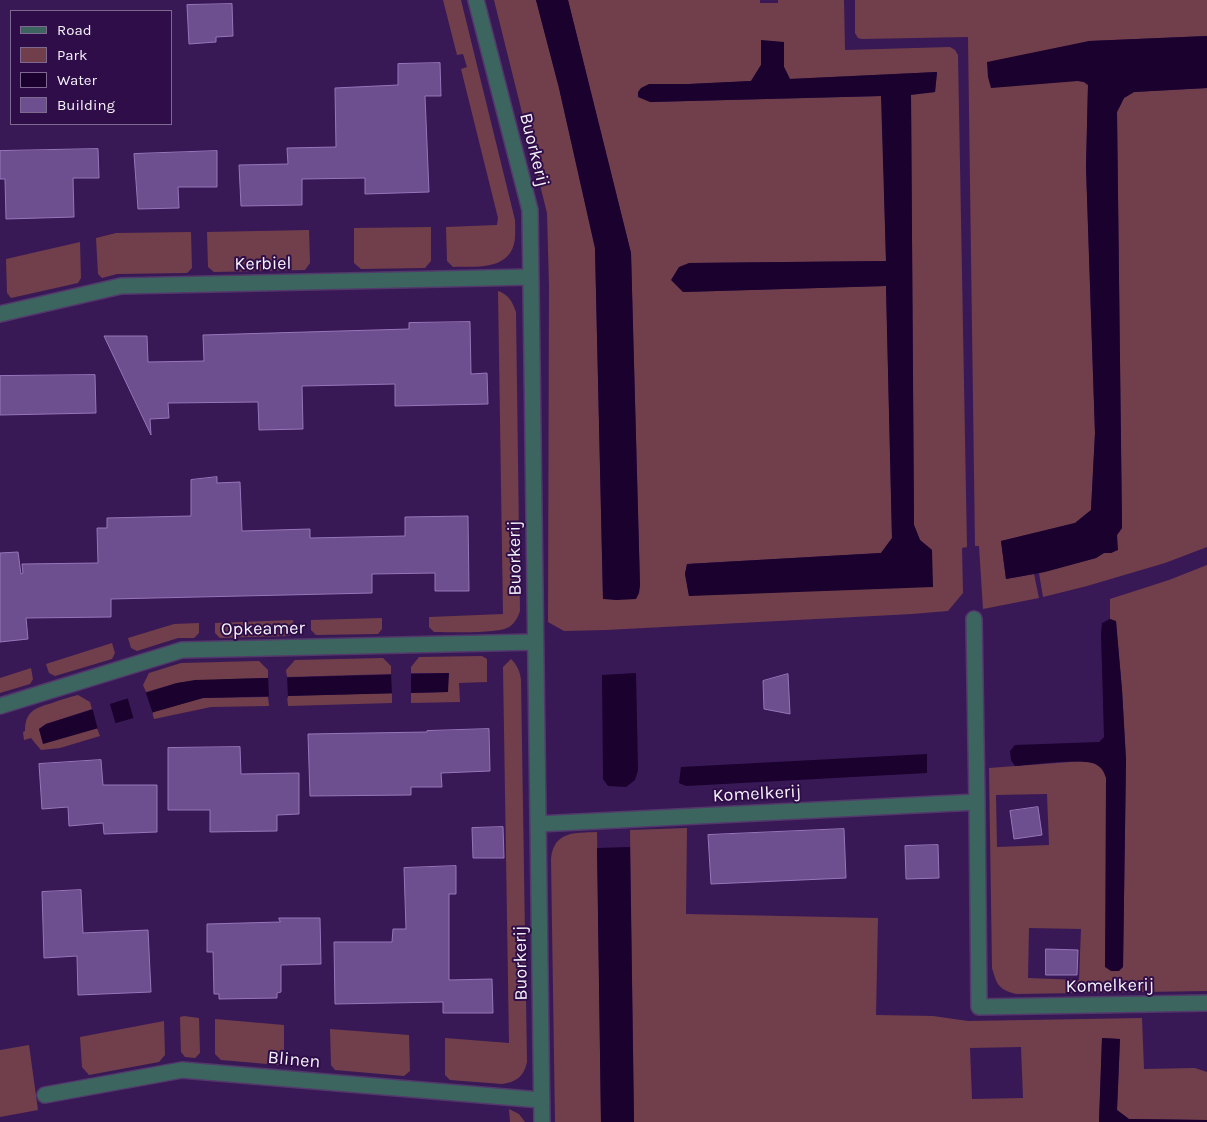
<!DOCTYPE html>
<style>
body{margin:0}
#map{position:relative;width:1207px;height:1122px;overflow:hidden;background:#391955;font-family:Karla,sans-serif}
canvas{display:block}
.legend{position:absolute;left:10px;top:10px;width:162px;height:115px;box-sizing:border-box;background:#2e0d49;border:1px solid #7e6990;margin:0;padding:6px 9px;list-style:none;font-size:15px;color:#f6f3fa}
.legend li{display:flex;align-items:center;gap:10px;height:25px}
.legend b{width:25px;border:1px solid #7e6990}
</style>
<div id="map">
<canvas width="1207" height="1122"></canvas>
<ul class="legend">
<li><b style="height:6px;background:#3c6560"></b>Road</li>
<li><b style="height:14px;background:#713f4b"></b>Park</li>
<li><b style="height:14px;background:#1a012e"></b>Water</li>
<li><b style="height:14px;background:#6d4e8e"></b>Building</li>
</ul>
</div>
<script>
const ctx = document.querySelector('canvas').getContext('2d');
ctx.lineJoin = 'round';
function fillPath(path, color) { ctx.fillStyle = color; ctx.fill(path, 'evenodd'); }
function strokePath(path, color, width, dash) { ctx.strokeStyle = color; ctx.lineWidth = width; ctx.lineCap = dash ? 'butt' : 'round'; ctx.setLineDash(dash || []); ctx.stroke(path); }
function label(font, color, halo, rows, align = 'center') {
  ctx.font = font + ' Karla,sans-serif'; ctx.lineWidth = 4; ctx.setLineDash([]); ctx.textBaseline = 'middle'; ctx.strokeStyle = halo; ctx.fillStyle = color; for (const [text, x, y, turn = 0] of rows) {
    ctx.save(); ctx.translate(x, y); ctx.rotate((+turn || 0) * Math.PI / 180); ctx.textAlign = isNaN(turn) ? turn : align; if (halo) ctx.strokeText(text, 0, 0); ctx.fillText(text, 0, 0); ctx.restore();
  }
}
fillPath(new Path2D(`
 M443,0H461L515,220C515,227 516,236 514,244C507,271 474,266 453,267L447,261L446,227L497,225L498,218L461,69L467,67L463,54L457,55Z
 M494,0H536L559,88L595,248L603,598L617,600L640,586L631,253L568,0H760V3H778V0H844L845,50L950,47L955,50L958,55L967,547L962,548L963,593L948,611L912,614L606,630L564,631L548,622L549,286L547,213ZM761,41L784,43V67L790,79L937,72L935,92L911,94L914,525L920,540L932,550L689,596L685,574L687,564L881,553L892,538L886,286L683,292L689,263L886,261L882,96L650,102L649,84H689L751,81L761,65Z
 M855,0H1207V36L1089,41L1078,81L1084,82L1088,85L1086,167L1095,433L1091,510L1075,523L1001,541L1006,579L1034,574L1039,598L983,609L979,546H975L968,37L862,39L858,38L855,33Z
 M1207,88V547L1165,563L1087,586L1043,597L1039,573L1096,558L1104,553H1111L1117,549V535L1122,528L1117,112L1124,98L1134,92Z
 M431,227V261L425,268L361,269L354,263V228Z
 M309,230L310,263L305,270L214,272L208,267L207,232Z
 M191,232L192,268L187,273L117,274L102,278L98,274L96,238L116,233Z
 M80,242L81,278L78,283L11,298L7,293L6,259Z
 M498,291C509,295 512,301 516,312L520,611C518,617 515,623 509,627C497,634 450,632 434,632L429,627V617L503,614Z
 M1207,565V991L1016,994C998,989 997,985 992,968L989,768L1084,761C1097,764 1102,765 1106,777L1123,967L1126,760L1122,690L1116,622L1110,619V599L1169,580ZM1047,794L1049,845L997,847L996,795ZM1029,928L1081,929L1079,980L1028,978Z
 M382,618V629L378,634L316,635L311,630V620Z
 M293,620L294,631L289,636L220,638L215,633V623Z
 M199,623V633L194,638H178L137,651L131,648L128,638L174,624Z
 M112,643L115,653L112,659L55,676L49,673L46,664Z
 M482,656L487,659V682L459,683L460,702L411,703V693L448,692V673H411V667L419,657Z
 M383,658L391,666V674L287,677L286,670L295,660Z
 M511,659C517,665 520,671 521,680L527,1062C524,1076 517,1082 502,1084L450,1080L445,1075V1038L509,1043L503,667Z
 M259,661L268,670V678L230,679L177,683L146,692L143,685L149,673L181,663Z
 M31,668L33,679L30,684L0,693V678Z
 M392,693V703L288,706L287,696Z
 M78,695L90,702L92,709L46,724L39,729L43,743L97,728L100,736L60,748L41,750L35,743L31,738L24,740L23,732L25,731C25,711 35,708 52,703C60,700 69,697 78,695Z
 M268,697L269,706L211,707L154,719L152,712L203,698Z
 M687,828L686,914L878,918L876,1015L933,1016L968,1021L1142,1018L1144,1069L1195,1068L1207,1072V1120L1129,1119L1117,1110L1120,1039L1102,1038L1099,1122H634L630,830ZM1021,1047L1023,1098L972,1099L970,1048Z
 M597,832L601,1122H555L551,859C554,831 574,833 597,832Z
 M184,1016L199,1018L200,1053L195,1058L185,1057L181,1052L180,1017Z
 M215,1019L284,1025V1060L279,1065L221,1060L215,1054Z
 M164,1021L165,1055L159,1062L89,1075L82,1067L80,1037Z
 M330,1029L409,1035L410,1071L404,1076L335,1070L331,1065Z
 M29,1045L38,1110L0,1117V1050Z
 M509,1109L519,1114L525,1122H510Z`), '#713f4b');
fillPath(new Path2D(`
 M536,0H568L631,253L640,586L639,593L636,599L617,600L603,599L595,248L559,88Z
 M1207,36V88L1134,92L1124,98L1117,112L1122,528L1117,535L1118,550L1111,553H1104L1096,558L1045,572L1006,579L1001,541L1075,523L1091,510L1095,433L1086,167L1088,85L1084,82L1078,81L991,88L988,77L987,62L1089,41Z
 M761,40L784,42V67L790,79L937,72L935,92L911,95L914,525L920,540L932,550L933,587L689,596L685,574L687,564L881,553L892,538L886,286L683,292L671,280L679,267L689,263L886,261L881,96L650,102L638,97V92L641,88L649,84H689L751,81L761,65Z
 M1110,619L1116,621L1122,690L1126,760L1123,967L1119,971H1111L1105,967L1106,778C1104,772 1102,768 1097,765C1086,757 1031,765 1015,766L1011,760L1010,751L1015,745L1099,742L1104,737L1101,634L1102,623Z
 M449,673L448,692L203,698L43,744L39,729L46,724L177,683L195,680L230,679Z
 M636,673L638,770L635,780L626,787L608,786L603,779L602,675Z
 M927,754V773L686,786L679,783L681,767Z
 M630,847L634,1122H601L597,848Z
 M1102,1038L1120,1039L1117,1110L1129,1119L1207,1120V1122H1099Z`), '#1a012e');
fillPath(new Path2D(`
 M411,671V695L392,696L391,672Z
 M268,675H287L288,698L269,699Z
 M145,690L153,714L134,720L127,696Z
 M109,701L116,725L98,730L92,707Z`), '#391955');
const building = new Path2D(`
 M232,4L233,36L216,37V42L189,44L187,5Z
 M440,63L441,96H425L429,192L365,194V178L302,179V205L241,206L239,165L288,164L287,148L336,147L335,88L398,85V64Z
 M98,149L99,178H73L74,217L6,219L5,179H0V151Z
 M217,151V187H178L179,208L138,209L134,154Z
 M470,322L471,374L487,373L488,404L395,406V384L302,386L303,429L259,430L258,402L168,403L169,418L150,419L151,435L104,336H147L148,362L204,361L203,335L409,329V323Z
 M95,375L96,413L0,415V376Z
 M217,477V483L240,482L242,531L310,529V538L405,536V517L468,516L469,591H435V573L372,574V593L111,599V617L26,618L28,639L0,642V553L18,552L21,574L23,573L22,564L98,563L97,528H107V518L191,516V480Z
 M788,674L790,714L764,709L763,681Z
 M489,729L490,771L441,773L442,787H411V795L310,796L308,734L427,732V731Z
 M240,747L241,774L299,773V814L277,815V831L210,832V810H168V748Z
 M101,760L103,785H157V832L104,834L103,823L69,826L68,807L42,809L39,764Z
 M1038,807L1042,835L1014,839L1010,811Z
 M503,827L504,858H473L472,828Z
 M844,829L846,878L711,884L708,835Z
 M938,845L939,878L906,879L905,846Z
 M456,866V894H449V980L492,979L493,1013H443V1002L335,1004L334,942H392L393,929H406L404,868Z
 M81,890L83,933L148,930L151,992L78,995L77,956L44,958L42,892Z
 M279,918H320L321,964L281,965V992L277,993V998L219,999V994H214L213,952H207V924L280,922Z
 M1046,949L1078,950L1077,975H1046Z`);
fillPath(building, '#6d4e8e');
strokePath(building, '#9676b9', 1);
const street = new Path2D(`
 M476,0L530,210L542,1122
 M0,314L121,286L531,277
 M974,619L977,802
 M0,706L182,650L535,642
 M538,824L977,802L979,1007L1207,1003
 M45,1095L182,1070L541,1100`);
strokePath(street, '#53386c', 18);
strokePath(street, '#3c6560', 15);
label('18px', '#f6f3fa', '#2e0d49', [
 ["Buorkerij",534,150,76],
 ["Kerbiel",263,264,-1],
 ["Buorkerij",515,558,-91],
 ["Opkeamer",263,629,-1],
 ["Komelkerij",757,794,-3],
 ["Buorkerij",521,963,-91],
 ["Komelkerij",1110,986,-1],
 ["Blinen",294,1060,5]
]);
</script>
